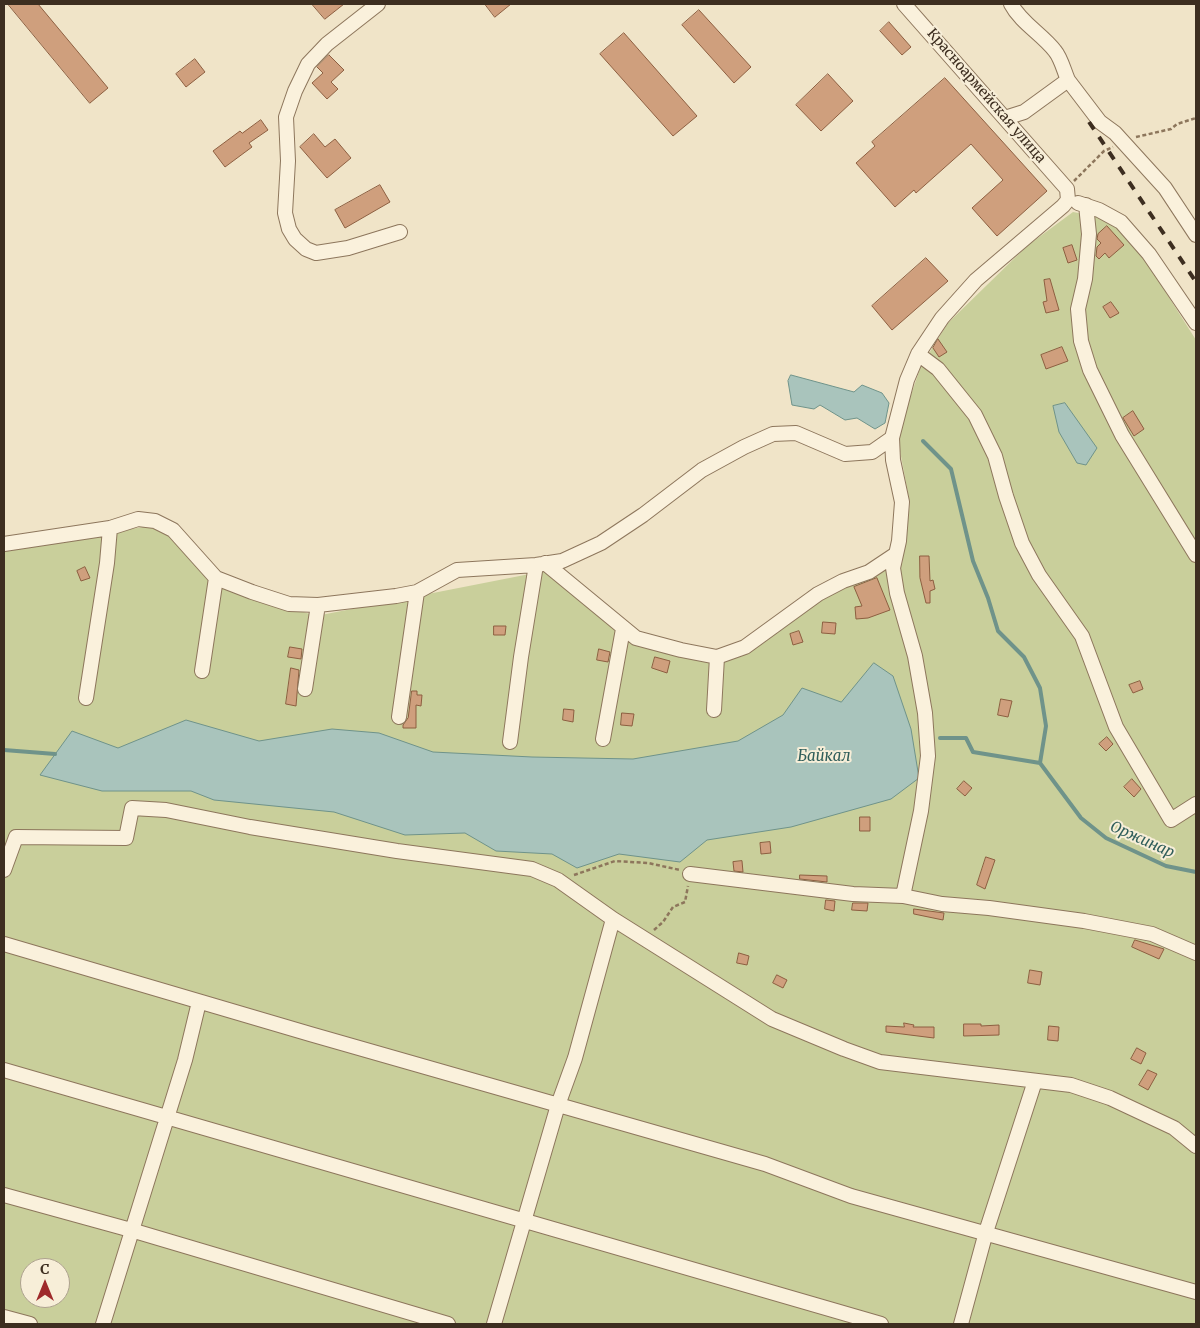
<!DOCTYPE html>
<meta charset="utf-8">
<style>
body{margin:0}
#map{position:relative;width:1200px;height:1328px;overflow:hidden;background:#f0e4c8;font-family:Merriweather,serif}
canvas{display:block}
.frame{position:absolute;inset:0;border:5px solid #3d2e20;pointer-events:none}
.north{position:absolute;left:20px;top:1258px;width:50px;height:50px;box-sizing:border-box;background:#f7eed8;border:1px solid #ada18e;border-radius:50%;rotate:0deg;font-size:14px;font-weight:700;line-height:20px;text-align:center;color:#3d2e20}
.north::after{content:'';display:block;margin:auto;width:18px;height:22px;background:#9e2a2b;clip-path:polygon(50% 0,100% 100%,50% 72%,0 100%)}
</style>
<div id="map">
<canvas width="1200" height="1328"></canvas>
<div class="frame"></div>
<div class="north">С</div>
</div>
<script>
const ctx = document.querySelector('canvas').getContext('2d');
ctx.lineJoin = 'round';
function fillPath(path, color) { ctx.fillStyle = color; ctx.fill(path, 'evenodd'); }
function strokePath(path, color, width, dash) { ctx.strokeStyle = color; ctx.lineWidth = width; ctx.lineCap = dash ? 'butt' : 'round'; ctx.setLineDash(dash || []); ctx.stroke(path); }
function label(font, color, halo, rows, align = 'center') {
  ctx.font = font + ' Merriweather,serif'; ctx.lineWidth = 4; ctx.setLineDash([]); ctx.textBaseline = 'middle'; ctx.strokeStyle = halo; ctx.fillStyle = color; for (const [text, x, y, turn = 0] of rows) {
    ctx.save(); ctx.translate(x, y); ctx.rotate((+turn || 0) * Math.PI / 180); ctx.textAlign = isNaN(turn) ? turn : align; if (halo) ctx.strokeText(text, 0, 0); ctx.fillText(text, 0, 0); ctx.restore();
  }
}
fillPath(new Path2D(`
 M1073,212L1106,218L1132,239L1196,340V1324H4V548L157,525L216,584L316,616L545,571L631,642L728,661L817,597L902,564L910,504L897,435L921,366L948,323L1027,246ZM30,1268H60V1298H30Z`), '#c9cf9b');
const water = new Path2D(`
 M791,375L854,392L862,385L882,393L889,403L885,423L875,429L857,418L845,420L820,405L814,409L792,405L788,381Z
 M1065,403L1097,448L1086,465L1077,463L1059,432L1053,406Z
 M874,663L893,676L911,729L919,778L891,799L791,827L707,840L680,862L619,854L577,868L552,854L496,851L465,833L405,835L334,812L214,800L191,791H102L40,775L72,731L118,748L186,720L259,741L332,729L379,733L433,752L532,757L633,759L738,741L783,715L802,688L841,702Z`);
fillPath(water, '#a9c4bc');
strokePath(water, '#6f938a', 1);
strokePath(new Path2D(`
 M923,441L951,469L973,561L988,598L998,631L1024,657L1040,688L1046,726L1040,763
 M940,738H966L973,752L1040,763L1081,818L1106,838L1166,866L1196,872
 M4,750L55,754`), '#6f938a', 4);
const building = new Path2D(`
 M8,4H38L108,88L90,103Z
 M312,4H344L325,19Z
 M485,4H511L495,17Z
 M699,10L751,67L734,83L682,25Z
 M889,22L911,47L902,55L880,31Z
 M624,33L697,116L673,136L600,54Z
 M329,55L344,70L331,82L338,89L327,99L312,83L323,73L317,67Z
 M195,59L205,72L186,87L176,74Z
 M828,74L853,101L821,131L796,105Z
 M945,78L1047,191L997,236L972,208L1003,180L971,144L916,193L914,190L895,207L856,163L875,146L872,142Z
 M261,120L268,130L249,143L252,147L225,167L213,151L240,131L242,133Z
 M314,134L325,147L335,139L351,158L327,178L300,147Z
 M380,185L390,202L345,228L335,210Z
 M1107,226L1124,245L1109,258L1105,253L1099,259L1096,256L1097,247L1101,243L1097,239L1098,234Z
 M1072,245L1077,260L1068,263L1063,248Z
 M926,258L948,281L892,330L872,306Z
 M1050,279L1059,310L1046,313L1043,302L1047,301L1044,280Z
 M1111,302L1119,313L1110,318L1103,307Z
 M938,339L947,352L939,357L933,348Z
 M1062,347L1068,361L1046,369L1041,355Z
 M1133,411L1144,429L1134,436L1123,418Z
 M920,556H929L930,581L933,580L935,589L930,591V603H926L920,578Z
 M85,567L90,578L81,581L77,571Z
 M877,578L890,610L868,618L856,619L855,607L862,606L854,587Z
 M823,622L836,623L835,634L822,633Z
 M494,626H506L505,635H494Z
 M799,631L803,642L793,645L790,634Z
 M290,647L302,649L301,659L288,657Z
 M599,649L610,652L608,662L597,660Z
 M655,657L670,661L667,673L652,668Z
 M291,668L299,670L296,706L286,704Z
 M1140,681L1143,689L1133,693L1129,685Z
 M412,691H417V695H422L421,706L416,705V728H403V725L408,718Z
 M1001,699L1012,701L1008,717L998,715Z
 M564,709L574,710L573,722L563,720Z
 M622,713L634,714L632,726L621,725Z
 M1107,737L1113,744L1106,751L1099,744Z
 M1132,779L1141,789L1134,797L1124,787Z
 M964,781L972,788L965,796L957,789Z
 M860,817H870V831H860Z
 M770,842L771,853L761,854L760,843Z
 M986,857L995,860L985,889L977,885Z
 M742,861L743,872L734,871L733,862Z
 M800,875L827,876V882L800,879Z
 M826,900L835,901L834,911L825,909Z
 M853,903H868L867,911L852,910Z
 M914,909L944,913L943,920L914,914Z
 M1135,940L1164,949L1159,959L1132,947Z
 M739,953L749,956L747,965L737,963Z
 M1030,970L1042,972L1040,985L1028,983Z
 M777,975L787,980L783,988L773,983Z
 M904,1023L914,1025L913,1027H934V1038L886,1032V1026L904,1027Z
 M964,1024H981V1026L999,1025V1035L964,1036Z
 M1049,1026L1059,1027L1058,1041L1048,1040Z
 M1137,1048L1146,1053L1141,1064L1131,1059Z
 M1148,1070L1157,1074L1148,1090L1139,1085Z`);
fillPath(building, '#cf9f7d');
strokePath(building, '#8d5f41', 1);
const minor = new Path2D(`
 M378,4L327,44L308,64L295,91L286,117L288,161L285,213L289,229L295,239L306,249L316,253L348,248L400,232
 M1068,80L1100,122L1115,133L1165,188L1196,235
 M1005,118L1024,112L1068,80C1064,71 1061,58 1055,51C1042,34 1021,23 1011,4
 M1078,203L1099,210L1121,222L1149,254L1196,323
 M1086,205L1089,234L1085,279L1078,309L1081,341L1090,370L1122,435L1196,555
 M918,354L938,369L975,415L995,456L1006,496L1022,543L1039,575L1082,636L1116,727L1171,820L1196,804
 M4,544L110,528L138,519L155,521L173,530L216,578L252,592L289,604L318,605L396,596L417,592L457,570L536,565L562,561L601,543L643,515L702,470L744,447L773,434L796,433L845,454L872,452L892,438
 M545,563L636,638L681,650L717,657L745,647L818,594L843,581L869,572L896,554
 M202,671L216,578
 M305,689L318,605
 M86,698L107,563L110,528
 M714,710L717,657
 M399,717L417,592
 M603,739L623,629
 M510,742L521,657L536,565
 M4,870L16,837L126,838L132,808L166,810L250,827L397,851L532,869L558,880L613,919L772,1019L844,1049L880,1062L1071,1085L1110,1098L1174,1128L1196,1146
 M690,874L853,894L903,896L942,904L989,908L1084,921L1152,934L1196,953
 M903,896L921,811L928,756L925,713L915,656L897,593L893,568L899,541L902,502L893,460L892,438L907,380L918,354L942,318L976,280L1063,206L1068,200L1067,189L904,4
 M4,944L310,1034L765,1164L851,1196L1196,1292
 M4,1070L881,1324
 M4,1195L131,1230L448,1324
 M4,1317L30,1324
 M103,1324L185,1060L199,1002
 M494,1324L558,1105L575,1058L613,919
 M961,1324L986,1232L1035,1081`);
strokePath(minor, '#8d765c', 16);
strokePath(new Path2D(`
 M1136,137L1171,129L1177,124L1196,118
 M1074,181L1104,151L1113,147
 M574,875L615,861L648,863L680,870
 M654,930L663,922L673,907L685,902L688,886`), '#8d765c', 2.5, [4, 2.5]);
strokePath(minor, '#faf1dc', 14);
strokePath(new Path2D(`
 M1089,122L1196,282`), '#3d2e20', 4, [9, 9]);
label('14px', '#3d2e20', '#f7eed8', [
 ["Красноармейская улица",986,96,49]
]);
label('italic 15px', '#2f5d5a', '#f7eed8', [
 ["Байкал",824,757],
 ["Оржинар",1142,840,24]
]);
</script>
